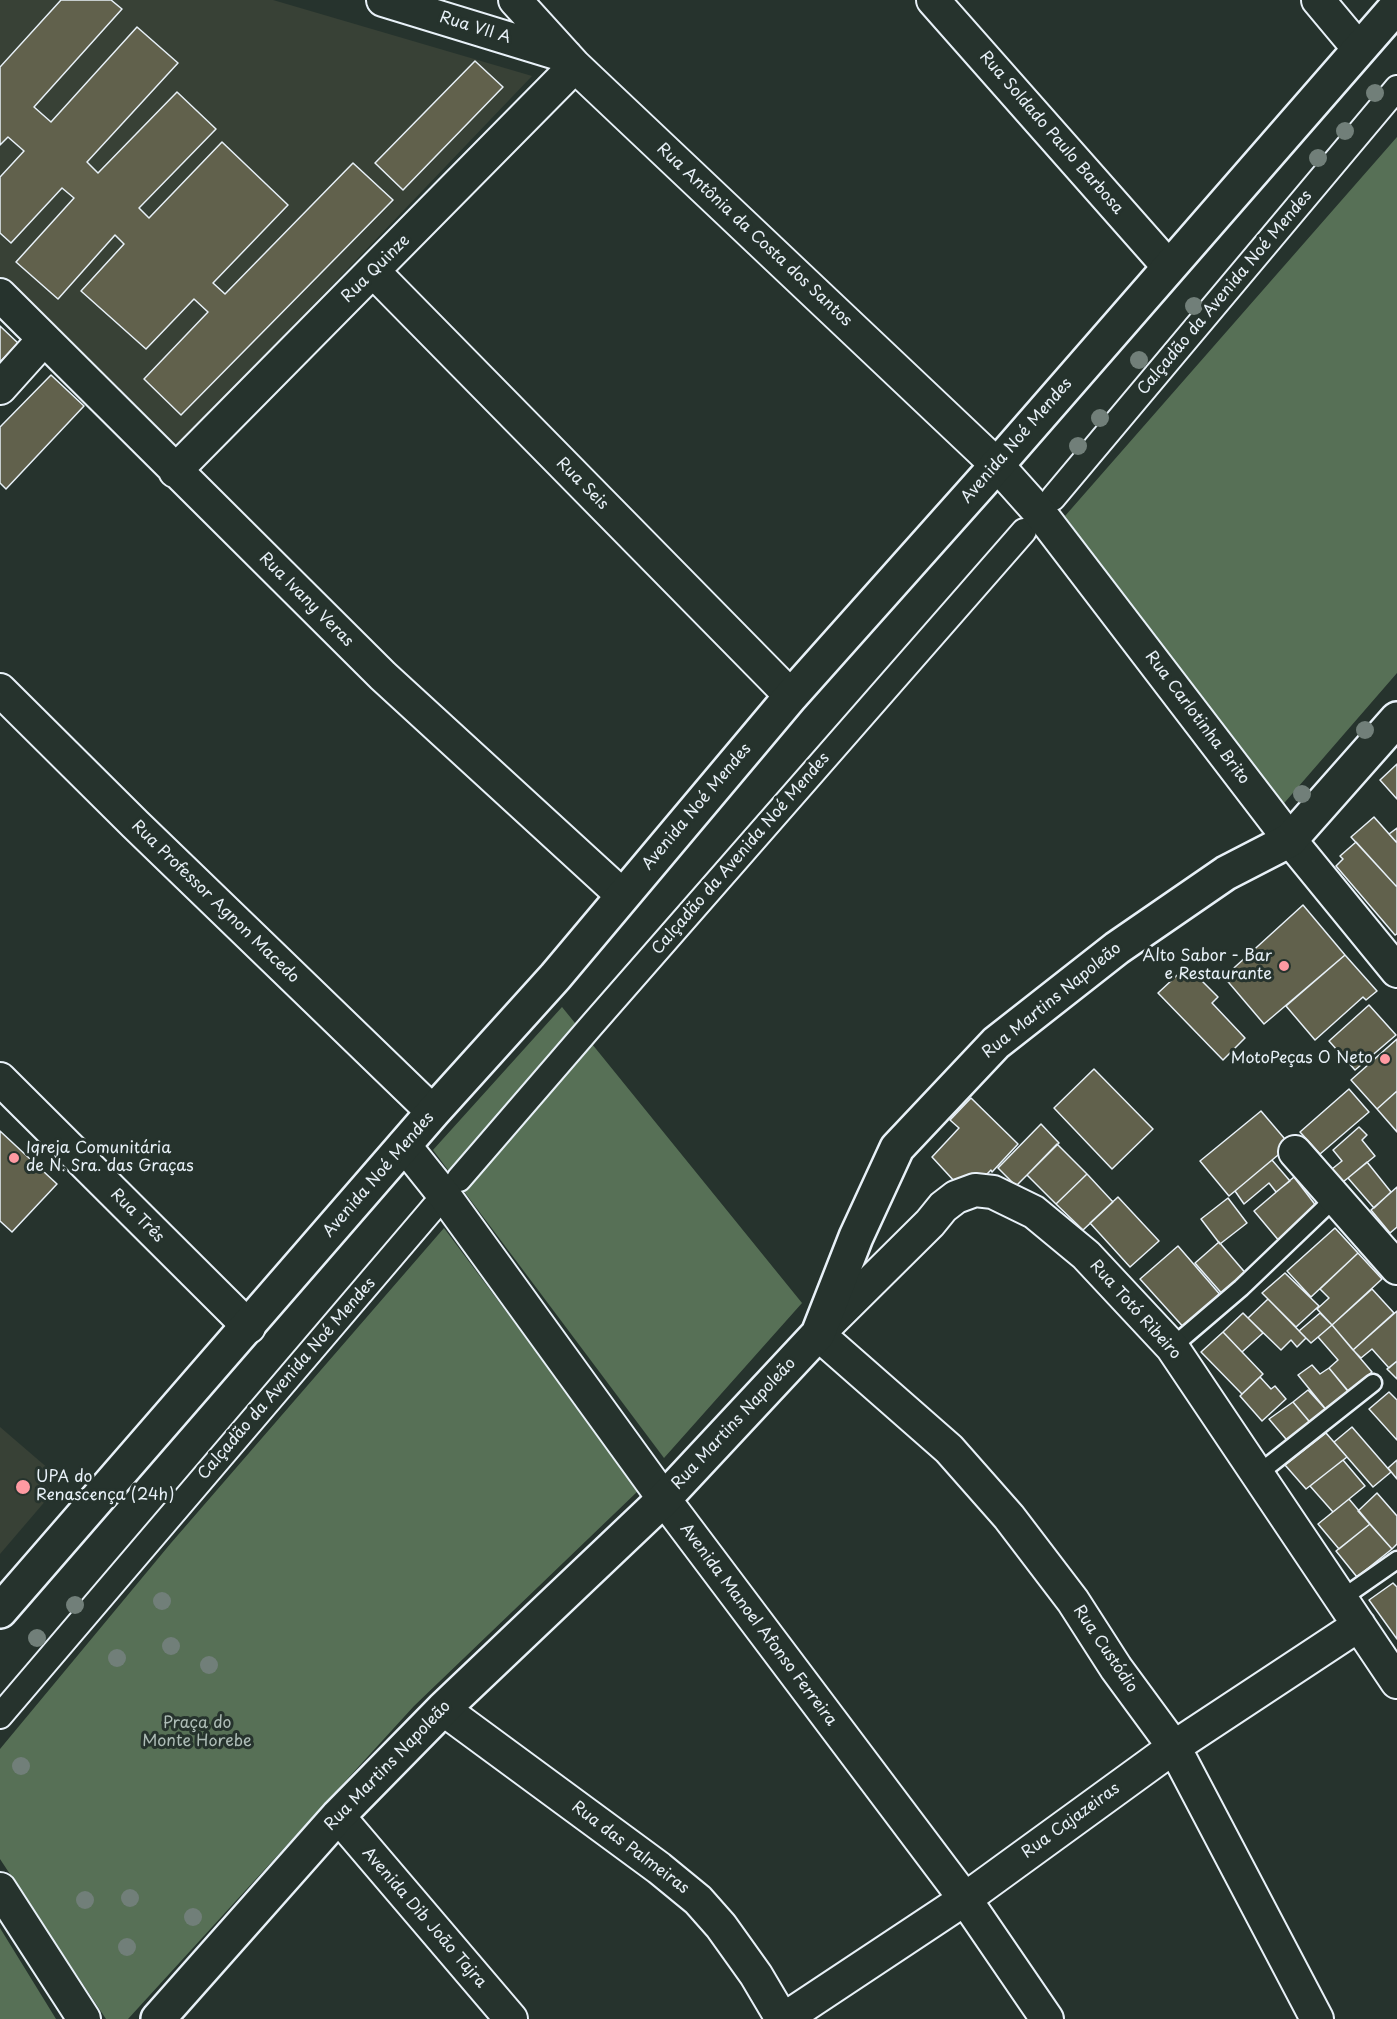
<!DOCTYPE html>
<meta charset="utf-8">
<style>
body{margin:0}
canvas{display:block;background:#26332d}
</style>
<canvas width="1397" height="2019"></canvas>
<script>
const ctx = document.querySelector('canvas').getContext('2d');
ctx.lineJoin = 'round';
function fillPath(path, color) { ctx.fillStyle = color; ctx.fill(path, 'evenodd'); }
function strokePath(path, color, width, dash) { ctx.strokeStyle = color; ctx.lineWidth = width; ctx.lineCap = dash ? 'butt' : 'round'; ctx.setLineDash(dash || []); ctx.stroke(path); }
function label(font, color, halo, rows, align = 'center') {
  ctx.font = font + ' "Playpen Sans",sans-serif'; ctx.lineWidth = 6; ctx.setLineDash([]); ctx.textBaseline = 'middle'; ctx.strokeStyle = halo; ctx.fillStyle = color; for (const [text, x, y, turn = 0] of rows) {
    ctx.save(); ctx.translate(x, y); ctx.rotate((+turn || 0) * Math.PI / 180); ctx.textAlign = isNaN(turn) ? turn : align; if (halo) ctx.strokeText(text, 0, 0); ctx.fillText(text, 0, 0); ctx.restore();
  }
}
fillPath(new Path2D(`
 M0,0H273L532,76L168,457L0,281Z
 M0,1427L50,1470L41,1482L53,1492L0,1554Z`), '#384136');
fillPath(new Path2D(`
 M1397,137V673L1279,809L1065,516Z
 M562,1007L802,1303L664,1458L433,1150Z
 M444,1228L639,1490L414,1706L128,2019H106L0,1859V1749L171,1543Z
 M0,1928L56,2019H0Z`), '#577056');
const building = new Path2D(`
 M61,0H111L122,9L34,107L51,122L137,27L178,63L87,162L98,173L177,92L216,129L139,208L149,218L222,142L288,205L213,283L225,294L353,163L393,200L181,415L144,379L208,312L194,299L146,349L81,291L124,244L115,235L58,299L16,262L74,198L62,188L11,243L0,233V177L24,151L8,137L0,145V67Z
 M475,61L503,87L403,190L375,163Z
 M0,326L18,343L0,362Z
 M51,375L84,406L6,489L0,483V427Z
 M1397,764V799L1380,780Z
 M1374,817L1397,843V887L1351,837Z
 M1397,828V843L1389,834Z
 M1356,842L1397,887V934L1395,935L1336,866L1343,859L1340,856Z
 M1303,905L1345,955L1264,1024L1224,977Z
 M1345,955L1377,991L1366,1000L1363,997L1315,1040L1286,1006Z
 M1187,966L1218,997L1212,1003L1245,1038L1223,1060L1158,993Z
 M1369,1005L1396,1035L1355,1070L1329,1041Z
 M1397,1039V1091L1377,1109L1351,1080Z
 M1094,1069L1153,1129L1112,1169L1054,1108Z
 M1349,1089L1369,1112L1320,1154L1300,1132Z
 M1397,1091V1132L1377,1109Z
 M971,1098L1018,1144L992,1172L991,1170L980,1181L956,1183L932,1157L959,1128L950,1120Z
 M1261,1111L1290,1145L1229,1196L1200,1161Z
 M1041,1124L1059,1143L1016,1186L998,1168Z
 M1359,1127L1367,1135L1362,1140L1375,1156L1343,1182L1332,1169L1342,1161L1333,1150Z
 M0,1131L57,1184L12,1232L0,1221Z
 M1057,1144L1087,1174L1056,1204L1027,1175Z
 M1272,1160L1290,1181L1276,1192L1269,1183L1244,1204L1235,1191Z
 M1367,1162L1391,1192L1374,1208L1348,1178Z
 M1087,1174L1113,1202L1083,1230L1056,1204Z
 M1294,1177L1317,1207L1280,1242L1254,1211Z
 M1397,1187V1227L1390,1233L1371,1210Z
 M1118,1197L1159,1241L1130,1267L1090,1223Z
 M1228,1198L1247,1223L1220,1244L1201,1219Z
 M1335,1228L1358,1253L1311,1297L1287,1271Z
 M1219,1242L1248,1276L1224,1296L1195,1263Z
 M1178,1246L1223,1298L1186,1330L1140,1279Z
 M1358,1253L1382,1279L1332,1325L1317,1309L1329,1298L1320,1289Z
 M1285,1273L1319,1306L1296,1327L1262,1293Z
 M1372,1289L1394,1313L1353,1350L1332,1325Z
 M1268,1299L1306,1338L1297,1347L1291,1340L1281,1350L1248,1318Z
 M1397,1311V1361L1389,1368L1372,1349L1361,1358L1353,1350Z
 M1243,1313L1263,1333L1242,1352L1223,1332Z
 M1320,1313L1332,1325L1311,1343L1299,1331Z
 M1332,1325L1372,1372L1349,1392L1329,1368L1338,1360L1318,1337Z
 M1223,1332L1263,1374L1242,1394L1201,1352Z
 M1397,1361V1379L1387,1369Z
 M1312,1365L1320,1374L1329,1368L1351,1395L1328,1412L1298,1375Z
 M1260,1377L1271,1389L1275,1386L1286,1399L1262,1421L1240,1396Z
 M1308,1390L1330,1414L1313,1426L1293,1402Z
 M1389,1392L1397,1400V1440L1369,1409Z
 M1293,1402L1314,1427L1291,1445L1269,1419Z
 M1352,1427L1391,1472L1373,1487L1334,1442Z
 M1326,1433L1347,1457L1306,1489L1285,1465Z
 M1343,1460L1365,1486L1333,1512L1310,1486Z
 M1397,1460V1479L1388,1468Z
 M1377,1493L1397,1516V1544L1392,1549L1358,1511Z
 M1349,1499L1370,1524L1339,1549L1318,1524Z
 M1370,1524L1392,1549L1357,1577L1336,1551Z
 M1393,1583L1397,1587V1639L1369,1600Z`);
fillPath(building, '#61614c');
strokePath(building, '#e8f1f8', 1.5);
const service = new Path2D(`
 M1172,1347L1241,1288L1335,1198
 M1258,1474L1373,1383
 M1341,1599L1397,1560`);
const pedestrian = new Path2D(`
 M1053,498L1397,88
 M459,1179L591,1026L1024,531
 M0,1716L434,1207`);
const minor = new Path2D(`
 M383,0L566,56
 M515,0L575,66L997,465L1040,513L1290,840L1397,971
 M933,0L1168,266
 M1318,0L1359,49
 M374,272L791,696
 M0,295L383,676L622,895
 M0,388L44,339
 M175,471L575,66
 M0,690L135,824L433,1112
 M0,1079L249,1327
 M404,1145L444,1195L664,1499L965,1899L1047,2019
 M1295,1152L1397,1268
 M443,1709L659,1868L698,1900L721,1926L756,1975L782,2019
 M338,1816L511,2019
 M0,1889L84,2019
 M784,2019L965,1899L1174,1747L1359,1625
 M1317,2019L1174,1747L1116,1668L1073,1601L1009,1517L949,1449L818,1334L930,1223L943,1207L956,1197L975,1190L993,1192L1034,1212L1086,1255L1172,1347L1397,1682`);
const secondary = new Path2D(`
 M0,1611L433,1112L555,977L791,696L997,465L1397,6
 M158,2019L338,1816L443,1709L664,1499L818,1334L856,1237L897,1148L996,1043L1117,948L1226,873L1290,840L1397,719`);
strokePath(service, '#e8f1f8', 21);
strokePath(pedestrian, '#e8f1f8', 28);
strokePath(minor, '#e8f1f8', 36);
strokePath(secondary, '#e8f1f8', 38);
strokePath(service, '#26332d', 16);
strokePath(pedestrian, '#26332d', 24);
strokePath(minor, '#26332d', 32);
strokePath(secondary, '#26332d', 33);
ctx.fillStyle = '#717f79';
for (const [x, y] of [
 [1375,93],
 [1345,131],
 [1318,158],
 [1194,306],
 [1139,360],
 [1100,418],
 [1078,446],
 [1365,730],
 [1302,794],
 [162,1601],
 [75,1605],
 [37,1638],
 [171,1646],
 [117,1658],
 [209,1665],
 [21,1766],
 [130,1898],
 [85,1900],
 [193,1917],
 [127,1947]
]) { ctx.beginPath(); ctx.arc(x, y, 9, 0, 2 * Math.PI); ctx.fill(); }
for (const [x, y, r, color] of [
 [1284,966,6,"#ff9aa2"],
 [1385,1059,6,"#ff9aa2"],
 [14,1158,6,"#ff9aa2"],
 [23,1487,8,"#ff9aa2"]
]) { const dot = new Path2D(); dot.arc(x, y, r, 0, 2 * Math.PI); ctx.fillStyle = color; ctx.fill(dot); strokePath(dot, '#26332d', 2); }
label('16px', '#e8f1f8', '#26332d', [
 ["Rua VII A",475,28,17],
 ["Rua Soldado Paulo Barbosa",1051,133,49],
 ["Rua Antônia da Costa dos Santos",754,235,43],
 ["Rua Quinze",376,269,-45],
 ["Calçadão da Avenida Noé Mendes",1225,293,-50],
 ["Avenida Noé Mendes",1017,441,-49],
 ["Rua Seis",582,484,45],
 ["Rua Ivany Veras",306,600,45],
 ["Rua Carlotinha Brito",1197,718,53],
 ["Avenida Noé Mendes",697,807,-50],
 ["Calçadão da Avenida Noé Mendes",741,854,-49],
 ["Rua Professor Agnon Macedo",215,902,44],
 ["Rua Martins Napoleão",1052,1001,-39],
 ["Avenida Noé Mendes",379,1175,-49],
 ["Rua Três",137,1216,45],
 ["Rua Totó Ribeiro",1135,1310,48],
 ["Calçadão da Avenida Noé Mendes",287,1379,-49],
 ["Rua Martins Napoleão",734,1424,-47],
 ["Avenida Manoel Afonso Ferreira",758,1625,53],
 ["Rua Custódio",1105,1649,56],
 ["Rua Martins Napoleão",388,1766,-46],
 ["Rua Cajazeiras",1071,1821,-36],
 ["Rua das Palmeiras",630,1848,37],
 ["Avenida Dib João Tajra",424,1918,49]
]);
label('16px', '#e8f1f8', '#26332d', [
 ["Alto Sabor - Bar",1272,957],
 ["e Restaurante",1272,975],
 ["MotoPeças O Neto",1373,1059],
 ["Igreja Comunitária",26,1149,"left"],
 ["de N. Sra. das Graças",26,1167,"left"],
 ["UPA do",36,1478,"left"],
 ["Renascença (24h)",36,1496,"left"]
], 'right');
label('16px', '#aebdb7', '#26332d', [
 ["Praça do",197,1724],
 ["Monte Horebe",197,1742]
]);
</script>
